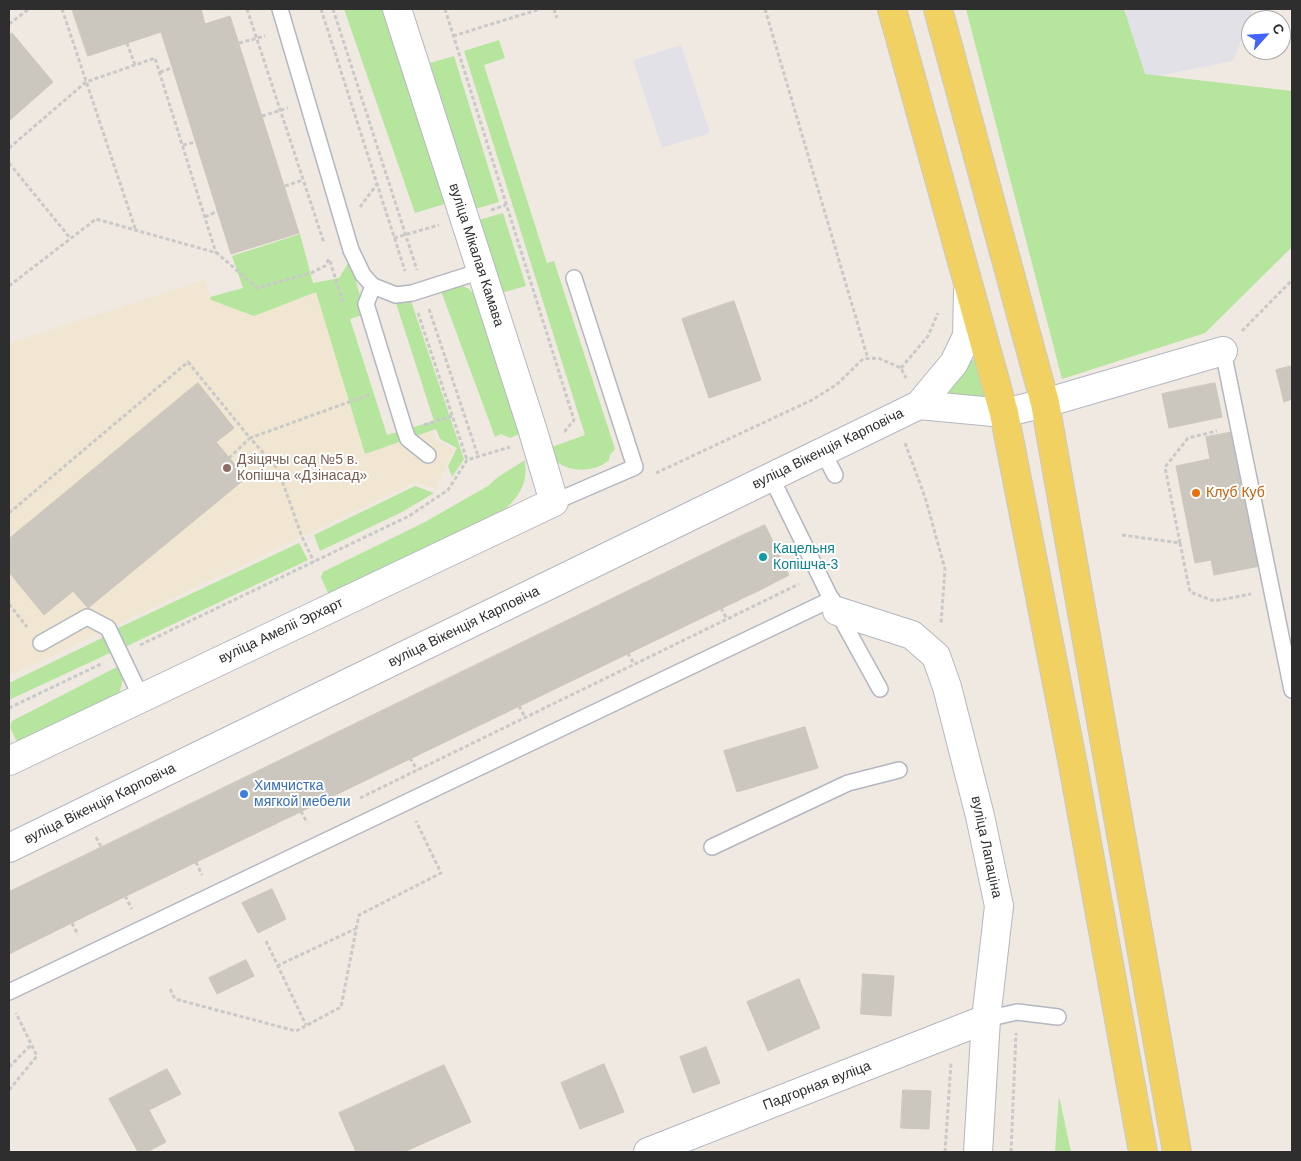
<!DOCTYPE html>
<meta charset="utf-8">
<style>
body{margin:0}
#map{position:relative;width:1301px;height:1161px;overflow:hidden;background:#efe9e1;font-family:Helvetica,sans-serif}
canvas{display:block}
.frame{position:absolute;inset:0;border:10px solid #2e2e2e;pointer-events:none}
.north{position:absolute;left:1241px;top:10px;width:50px;height:50px;box-sizing:border-box;background:#fff;border:1px solid #ababab;border-radius:50%;rotate:64deg;font-size:14px;font-weight:700;line-height:20px;text-align:center;color:#2e2e2e}
.north::after{content:'';display:block;margin:auto;width:18px;height:22px;background:#4264fb;clip-path:polygon(50% 0,100% 100%,50% 72%,0 100%)}
</style>
<div id="map">
<canvas width="1301" height="1161"></canvas>
<div class="frame"></div>
<div class="north">С</div>
</div>
<script>
const ctx = document.querySelector('canvas').getContext('2d');
ctx.lineJoin = 'round';
function fillPath(path, color) { ctx.fillStyle = color; ctx.fill(path, 'evenodd'); }
function strokePath(path, color, width, dash) { ctx.strokeStyle = color; ctx.lineWidth = width; ctx.lineCap = dash ? 'butt' : 'round'; ctx.setLineDash(dash || []); ctx.stroke(path); }
function label(font, color, halo, rows, align = 'center') {
  ctx.font = font + ' Helvetica,sans-serif'; ctx.lineWidth = 4; ctx.setLineDash([]); ctx.textBaseline = 'middle'; ctx.strokeStyle = halo; ctx.fillStyle = color; for (const [text, x, y, turn = 0] of rows) {
    ctx.save(); ctx.translate(x, y); ctx.rotate((+turn || 0) * Math.PI / 180); ctx.textAlign = isNaN(turn) ? turn : align; if (halo) ctx.strokeText(text, 0, 0); ctx.fillText(text, 0, 0); ctx.restore();
  }
}
fillPath(new Path2D(`
 M1126,9H1252L1250,20L1233,61L1128,82Z
 M681,45L710,133L662,148L633,60Z`), '#e3e1e8');
fillPath(new Path2D(`
 M205,280L211,300L254,316L316,292L365,454L431,430L435,440L454,449L436,489L416,482L9,676V343Z`), '#f0e6d1');
fillPath(new Path2D(`
 M344,9H386L451,202L415,213Z
 M966,9H1124L1145,74L1292,91V247L1205,333L1062,379Z
 M499,40L505,58L484,65L547,263L554,261L615,449L610,455L609,460C595,473 567,473 554,459C551,456 549,452 546,449L585,435L464,51Z
 M454,56L499,202L475,209L430,63Z
 M503,213L526,286L501,293L479,220Z
 M300,234L313,283L339,278L350,260L365,314L350,319L387,435L434,421L395,300L410,298L464,459L452,477L448,466L457,448L440,439L436,429L365,454L316,292L254,316L211,300L210,297L243,288L232,256Z
 M461,285L469,289L474,294L521,433L510,438L501,434L495,437L441,291Z
 M973,360L977,361L987,398L944,394L969,362Z
 M525,460C525,466 526,472 525,477C523,493 509,507 496,516L331,594L328,593L321,577L323,572L425,522L488,486L498,477Z
 M415,486L434,493L402,512L320,551L314,535Z
 M299,543L308,560L123,648L114,630Z
 M104,637L112,652L9,700V683Z
 M117,667L124,676L119,694L19,742L16,740L10,727L12,721Z
 M1059,1096L1071,1152H1055Z`), '#b6e59e');
const building = new Path2D(`
 M72,9H201L205,24L230,16L299,233L231,254L161,32L88,56Z
 M12,33L53,82L9,121V36Z
 M734,301L761,380L709,398L682,319Z
 M1292,366V399L1284,402L1276,370Z
 M198,383L234,428L216,442L246,478L88,608L73,591L44,615L9,572V539Z
 M1215,383L1222,417L1169,428L1162,394Z
 M1234,432L1260,566L1214,575L1211,560L1195,563L1176,466L1210,459L1206,437Z
 M765,525L789,575L762,589L737,538Z
 M737,538L762,589L122,898L98,849Z
 M805,727L818,768L737,792L724,751Z
 M98,849L122,898L9,954V892Z
 M272,889L286,919L258,933L242,903Z
 M246,960L254,976L217,994L209,978Z
 M863,974L894,976L891,1016L861,1014Z
 M799,979L820,1028L768,1051L747,1002Z
 M706,1047L720,1083L693,1093L680,1057Z
 M604,1064L624,1112L580,1129L561,1083Z
 M444,1065L471,1122L404,1152H356L339,1113Z
 M167,1069L181,1094L149,1110L166,1142L147,1152H138L109,1099Z
 M903,1090L931,1091L929,1129L901,1128Z`);
fillPath(building, '#cbc7bf');
strokePath(building, '#cbc5ba', 1);
const service = new Path2D(`
 M280,9L351,250L363,275L373,286L396,295L412,293L481,271
 M373,286L366,304L405,431L408,439L428,455
 M1223,351L1292,690
 M823,452L835,475
 M771,477L837,611L880,689
 M554,502L635,467L574,278
 M41,643L87,617L108,628L141,697
 M712,847L848,783L899,770
 M9,992L832,599
 M986,1019L1017,1012L1058,1017`);
const minor = new Path2D(`
 M919,405L1004,413L1045,403L1223,351
 M837,611L912,635L936,656L947,687L980,816L999,906L986,1019L978,1152
 M9,761L554,502L532,428L397,9
 M9,848L919,405L954,363L967,336L968,292
 M648,1152L986,1019`);
const primary = new Path2D(`
 M892,9L1004,413L1073,765L1143,1152
 M938,9L1045,403L1177,1152`);
strokePath(service, '#b4b7c1', 18);
strokePath(minor, '#b4b7c1', 30);
strokePath(primary, '#c9c9c9', 30);
strokePath(new Path2D(`
 M62,9L136,231
 M247,9L324,243
 M321,9L405,271
 M333,9L417,270
 M445,9L574,420L565,431L562,432
 M554,9L557,18
 M765,9L868,359
 M9,24L29,9
 M453,36L540,9
 M127,43L135,65
 M239,43L265,36
 M160,72L172,68
 M262,116L288,108
 M183,145L196,142
 M9,148L86,82L155,58L216,253
 M9,163L70,238
 M285,186L303,180
 M360,207L377,184
 M491,210L506,205
 M205,217L218,211
 M394,238L439,225
 M330,261L343,303
 M9,286L96,219L217,253L257,288L311,273L325,266L330,257
 M429,309L478,456
 M418,313L467,460
 M1242,331L1292,280
 M901,368L928,336L938,313
 M424,425L452,416
 M905,443L925,497L945,569L941,623
 M229,458L250,438L278,469L302,537L314,562
 M656,473L812,400L836,385L863,359L878,358L901,368L906,378
 M9,513L188,362L250,438L371,394
 M1122,535L1180,543L1190,592L1214,601L1251,594
 M1180,543L1165,467L1188,438L1217,431
 M9,604L27,627
 M721,608L727,619
 M140,645L409,516L448,490L467,460L510,447
 M628,653L634,664
 M519,706L525,717
 M9,708L103,663
 M410,758L417,770
 M360,798L799,584
 M301,811L307,823
 M96,837L101,847
 M196,862L202,875
 M125,896L132,909
 M72,923L78,935
 M266,941L306,1025
 M277,966L355,929
 M170,989L175,999L296,1031L341,1007L359,915L441,873L416,821
 M9,1067L32,1044
 M9,1090L37,1056L16,1013
 M945,1152L951,1063
 M1011,1152L1016,1033`), '#c9c9c9', 3, [4, 2.5]);
strokePath(service, '#fff', 15);
strokePath(minor, '#fff', 28);
strokePath(primary, '#f2d163', 28);
for (const [x, y, r, color] of [
 [227,468,5,"#8d6e63"],
 [1196,493,5,"#e8710a"],
 [763,557,5,"#0f9aa8"],
 [244,794,5,"#3f7fe0"]
]) { const dot = new Path2D(); dot.arc(x, y, r, 0, 2 * Math.PI); ctx.fillStyle = color; ctx.fill(dot); strokePath(dot, '#fff', 2); }
label('14px', '#2e2e2e', '#fff', [
 ["вуліца Мікалая Камава",476,255,72],
 ["вуліца Вікенція Карповіча",828,449,-26],
 ["вуліца Вікенція Карповіча",464,627,-26],
 ["вуліца Амеліі Эрхарт",281,631,-25],
 ["вуліца Вікенція Карповіча",100,804,-26],
 ["вуліца Лапаціна",986,847,78],
 ["Падгорная вуліца",817,1086,-21]
]);
label('14px', '#785e54', '#fff', [
 ["Дзіцячы сад №5 в.",237,460],
 ["Копішча «Дзінасад»",237,476]
], 'left');
label('14px', '#c56008', '#fff', [
 ["Клуб Куб",1206,493]
], 'left');
label('14px', '#0d838f', '#fff', [
 ["Кацельня",773,549],
 ["Копішча-3",773,565]
], 'left');
label('14px', '#366cbe', '#fff', [
 ["Химчистка",254,786],
 ["мягкой мебели",254,802]
], 'left');
</script>
